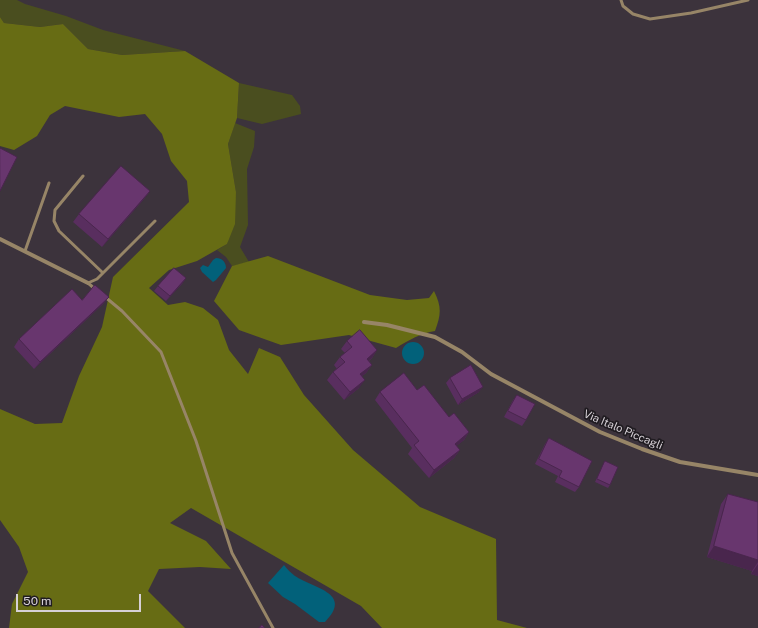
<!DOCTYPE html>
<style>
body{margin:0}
#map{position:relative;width:758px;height:628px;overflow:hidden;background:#3c333c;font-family:"Public Sans",sans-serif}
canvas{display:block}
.scale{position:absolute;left:16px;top:594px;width:125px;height:18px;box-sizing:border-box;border:2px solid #d6d0d6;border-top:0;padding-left:5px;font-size:12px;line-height:14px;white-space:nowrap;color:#d6d0d6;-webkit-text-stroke:3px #201c21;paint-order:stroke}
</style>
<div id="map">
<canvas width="758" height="628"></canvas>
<div class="scale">50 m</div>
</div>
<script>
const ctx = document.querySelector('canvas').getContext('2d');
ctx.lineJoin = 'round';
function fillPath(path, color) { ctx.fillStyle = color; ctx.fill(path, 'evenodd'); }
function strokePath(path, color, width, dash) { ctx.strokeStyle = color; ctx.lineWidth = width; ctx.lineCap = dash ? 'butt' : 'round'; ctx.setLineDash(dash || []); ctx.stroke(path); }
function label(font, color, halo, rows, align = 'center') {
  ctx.font = font + ' "Public Sans",sans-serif'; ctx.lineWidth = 3.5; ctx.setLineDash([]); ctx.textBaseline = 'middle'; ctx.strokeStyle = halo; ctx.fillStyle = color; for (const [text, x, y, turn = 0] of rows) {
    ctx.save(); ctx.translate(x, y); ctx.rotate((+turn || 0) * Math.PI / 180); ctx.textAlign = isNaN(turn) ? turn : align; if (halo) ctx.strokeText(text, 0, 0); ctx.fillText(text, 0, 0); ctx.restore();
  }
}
fillPath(new Path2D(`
 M0,0H17L25,4L66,16L103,30L185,51L122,55L88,49L63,24L40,27L4,23L0,17Z
 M239,83L292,95L300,106L301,114L262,124L237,118Z
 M235,123L255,131L254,147L247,169L248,225L240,247L249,262L232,266L226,257L217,250L227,244L236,192L228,144Z`), '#4a4e1f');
fillPath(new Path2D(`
 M0,17L4,23L40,27L63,24L88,49L122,55L185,51L239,83L237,118L228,144L236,192L235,224L227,244L197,261L169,270L149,288L168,305L185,302L203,308L218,320L229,350L248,374L259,348L280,357L304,395L353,450L420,507L496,539L497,620L527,628H382L361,606L191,508L170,523L206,541L231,569L200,567L159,569L148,591L185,628H9L12,604L28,572L19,547L0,520V409L35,424L62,423L79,376L102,327L113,277L189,202L187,181L171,161L162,134L145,114L119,117L65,106L50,115L37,136L14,150L0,146Z
 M268,256L370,295L407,300L429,298L434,291C442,307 441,315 435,331C421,333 409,340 396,348L349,335L281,345L239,330L214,301L232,266Z`), '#676c14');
fillPath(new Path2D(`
 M216,258C222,258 226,262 226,268L216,280L213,282L202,272L200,268L203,265L208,267L213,260Z
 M402 353a11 11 0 1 1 22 0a11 11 0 1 1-22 0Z
 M284,565C287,569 291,573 295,576C313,588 354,593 325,622H319L295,604L283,597L268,583Z`), '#02617a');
strokePath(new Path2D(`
 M621,0L623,6L633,14L650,19L691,13L748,0
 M83,176L55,210L54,221L59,231L103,273
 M25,251L49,183
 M95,289L88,283L97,279L155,221
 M104,296L122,311L161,352L196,441L232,553L273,628`), '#978567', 3);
strokePath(new Path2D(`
 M0,239L88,283
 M364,322L387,325L435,337L462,352L491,374L600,432L642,449L680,462L758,475`), '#978567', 4);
fillPath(new Path2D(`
 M150,191L144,199L102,247L73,222L79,214Z
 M186,278L182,284L166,301L154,291L158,286Z
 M109,297L103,304L34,369L14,347L19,339L82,300Z
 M347,341L377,350L372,358L369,361L372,365L366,373L362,376L359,388L344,400L327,380L333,372L337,369L334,365L340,357L345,353L341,349Z
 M450,378L479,392L458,405L446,383Z
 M417,390L449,417L469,432L464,440L456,446L460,450L454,458L429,478L408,454L412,448L375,400L380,392Z
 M517,395L526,420L522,426L504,417L513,400Z
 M549,438L579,487L575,492L555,482L558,476L535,464L545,444Z
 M605,461L610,485L608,488L595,482Z
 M728,494L758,502V576L751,574L752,571L707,557L721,504Z`), '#592e5f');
fillPath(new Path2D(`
 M150,191L144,199L102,247L108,239Z
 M186,278L182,284L166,301L170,296Z
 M109,297L103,304L34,369L40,362Z
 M377,350L372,358L361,367L367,359Z
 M372,365L366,373L355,382L360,374Z
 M365,380L359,388L344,400L350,392Z
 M483,387L479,392L458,405L462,399Z
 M469,432L464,440L449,452L455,444Z
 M460,450L454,458L429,478L434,470Z
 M714,546L758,560V562L752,571L707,557Z
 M758,564V576L751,574Z`), '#49264d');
const building = new Path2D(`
 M0,148L17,157L0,191Z
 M121,166L150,191L108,239L79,214Z
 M174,268L186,278L170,296L158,286Z
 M95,285L109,297L40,362L19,339L72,289L82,300Z
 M360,330L377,350L367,359L372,365L360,374L365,380L350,392L333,372L345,362L340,357L352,347L347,341Z
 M471,365L483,387L462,399L450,378Z
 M404,373L417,390L424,385L449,417L454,413L469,432L455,444L460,450L434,470L414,445L419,441L380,392Z
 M517,395L535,404L526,420L508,411Z
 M549,438L592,461L579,487L559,477L562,471L539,459Z
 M605,461L618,467L610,485L597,479Z
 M728,494L758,502V560L714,546Z
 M262,625L265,628H259Z`);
fillPath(building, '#68366e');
strokePath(building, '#49264d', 1);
label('11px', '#d6d0d6', '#201c21', [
 ["Via Italo Piccagli",623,430,23]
]);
</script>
